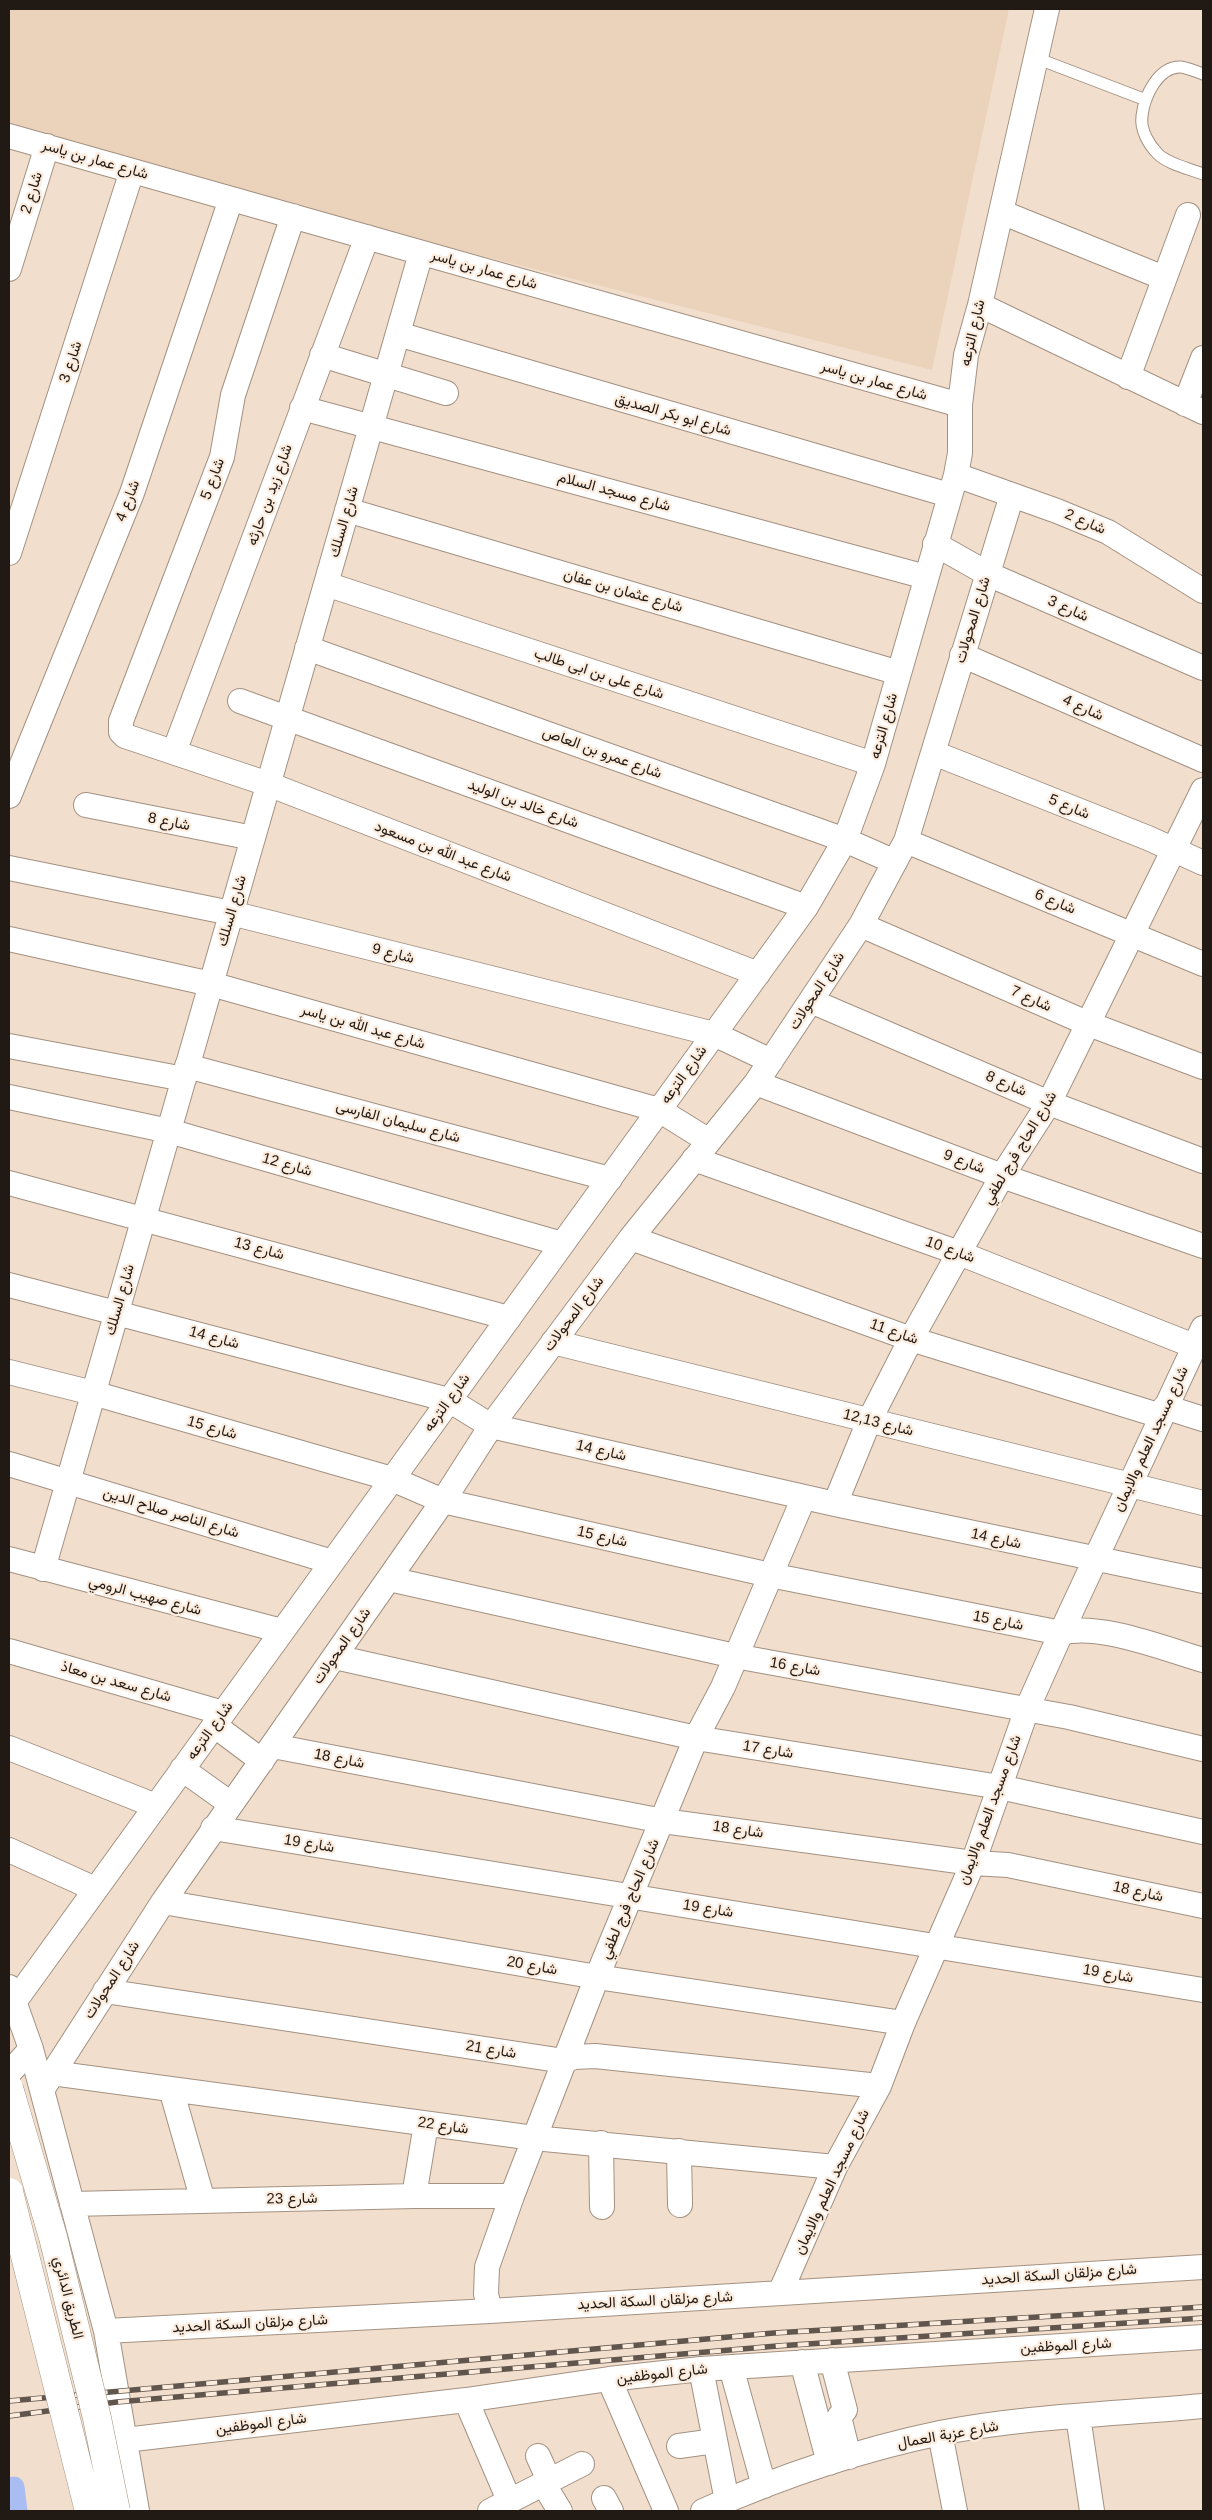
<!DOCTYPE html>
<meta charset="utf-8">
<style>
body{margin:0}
#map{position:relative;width:1212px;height:2520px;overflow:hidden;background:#f2decd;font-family:Arial,sans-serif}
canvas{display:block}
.frame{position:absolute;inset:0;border:10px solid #211a14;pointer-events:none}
</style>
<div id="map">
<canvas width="1212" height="2520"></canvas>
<div class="frame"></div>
</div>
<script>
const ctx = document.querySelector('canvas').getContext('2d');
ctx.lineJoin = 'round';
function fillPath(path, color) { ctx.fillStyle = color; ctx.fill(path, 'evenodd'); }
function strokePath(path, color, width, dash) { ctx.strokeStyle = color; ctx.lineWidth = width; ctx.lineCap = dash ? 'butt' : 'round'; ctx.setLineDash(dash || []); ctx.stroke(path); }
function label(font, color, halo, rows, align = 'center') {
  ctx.font = font + ' Arial,Vazirmatn,sans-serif'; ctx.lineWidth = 4.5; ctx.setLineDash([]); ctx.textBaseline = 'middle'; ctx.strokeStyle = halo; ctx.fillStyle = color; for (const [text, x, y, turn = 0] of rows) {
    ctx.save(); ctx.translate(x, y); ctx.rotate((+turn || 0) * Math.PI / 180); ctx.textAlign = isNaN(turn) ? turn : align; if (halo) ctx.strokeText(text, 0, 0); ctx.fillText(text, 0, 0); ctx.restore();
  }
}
fillPath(new Path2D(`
 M9,9H1009L932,370L298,209L9,124Z`), '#ebd2bb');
strokePath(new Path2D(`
 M14,2487L17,2511`), '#aabdf3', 21);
const lane = new Path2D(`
 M1036,58L1146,100
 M1203,74C1197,72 1188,68 1181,67C1158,66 1144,97 1142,116C1140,130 1149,145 1158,154C1168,164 1190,169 1203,174`);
const street = new Path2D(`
 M9,136L960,405
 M1001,212L1164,278
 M293,216L233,395L222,457L121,721V732L125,736L268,784L758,974
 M9,269L47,146
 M980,305L1203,412
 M398,334L949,495
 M322,355L446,393
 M1128,377L1188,215
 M1185,404L1203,358
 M302,408L926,577
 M956,475L1057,511L1108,532L1203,591
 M347,510L899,673
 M935,544L988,574L1203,668
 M9,553L132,171
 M326,584L873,764
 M307,648L845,840L895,862
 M962,655L1203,760
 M240,701L806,907
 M174,752L367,237
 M934,753L1148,838L1203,863
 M9,796L132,493L231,199
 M86,805L253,838
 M906,841L1203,964
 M9,868L231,913L714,1034L771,1061
 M861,925L1089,1024L1203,1067
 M9,939L211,984L659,1110L709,1141
 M811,1001L1049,1103L1203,1161
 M9,1046L184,1079
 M187,1066L610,1179
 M756,1083L1002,1176L1203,1246
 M9,1097L169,1131L562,1244
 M694,1159L959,1253L1194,1346L1203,1343
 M9,1183L509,1318
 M631,1238L911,1339L1161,1416
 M9,1285L449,1400L491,1426L835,1504L1203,1581
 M553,1342L1203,1503
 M9,1372L93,1393L392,1479L443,1501L770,1575L1061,1633C1098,1622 1165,1649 1203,1660
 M1165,1407L1203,1419
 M9,1464L332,1562
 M835,1504L869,1421L911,1339L1002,1176L1049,1103L1203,790
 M9,1559L282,1631
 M43,1569L421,253
 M389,1579L735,1656L1069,1717L1203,1749
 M9,1651L223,1713
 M335,1657L696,1738L1000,1787L1203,1832
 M214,1725L262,1761
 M273,1746L663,1821L973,1863L1008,1865L1203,1906
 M9,1748L156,1806
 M182,1769L231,1804
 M213,1828C543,1883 874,1933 1203,1990
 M9,1850L95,1889
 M163,1902L597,1977L903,2023
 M9,1987L31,2049L106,2331L137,2511
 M105,1991L564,2061L574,2057L595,2056L879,2086
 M15,2001L806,907L845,840L873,764L956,475L960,453V405L966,355L980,305L1047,9
 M9,2073L31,2049
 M52,2073L534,2138L835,2167
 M171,2089L203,2201
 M42,2090L163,1902L443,1501L491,1426L631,1238L756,1083L861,925L906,841L1012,495
 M601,2143L602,2207
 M679,2151L680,2205
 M414,2196L426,2124
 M72,2204L414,2196H512
 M780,2293L835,2167L879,2086L903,2023L973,1863L1027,1709L1061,1633L1203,1328
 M490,2311L486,2294L487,2267L512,2196L597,1977L696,1738L723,1687L804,1497
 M106,2331L490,2311L1203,2267
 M832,2360L845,2410L839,2417L849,2457
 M802,2362L829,2463
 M731,2367L764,2486
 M701,2369L727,2501
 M609,2379L666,2511
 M466,2400L509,2500
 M1078,2416L1092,2511
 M940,2433L955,2511
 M125,2440L466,2400L609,2379L701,2369L1203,2337
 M679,2446L715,2441
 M538,2456L549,2480
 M543,2483L560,2511
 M604,2498L611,2511
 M490,2511L582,2464
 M703,2511C779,2477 859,2450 940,2433C1026,2416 1116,2414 1203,2406`);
strokePath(lane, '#a39181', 13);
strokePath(street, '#a39181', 26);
strokePath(lane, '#fff', 11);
strokePath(street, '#fff', 24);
const rail = new Path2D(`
 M9,2401L774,2333L1203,2307
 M9,2416L117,2402L777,2346L1203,2318`);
strokePath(rail, '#61564d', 5.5);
strokePath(rail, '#fcecde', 4, [11]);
const primaryBridge = new Path2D(`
 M9,2088L53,2237L97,2418L116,2511
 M9,2192L89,2511`);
strokePath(primaryBridge, '#a39181', 29, []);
strokePath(primaryBridge, '#fff', 28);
label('15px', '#211a14', '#fcecde', [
 ["شارع عمار بن ياسر",95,160,16],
 ["شارع 2",32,193,-73],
 ["شارع عمار بن ياسر",484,270,16],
 ["شارع الترعه",973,333,-77],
 ["شارع 3",71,362,-72],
 ["شارع عمار بن ياسر",874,381,16],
 ["شارع ابو بكر الصديق",673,415,16],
 ["شارع 5",213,479,-70],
 ["شارع مسجد السلام",614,492,15],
 ["شارع زيد بن حارثه",270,495,-70],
 ["شارع 4",128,501,-69],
 ["شارع السلك",344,522,-74],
 ["شارع 2",1085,522,23],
 ["شارع عثمان بن عفان",623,591,16],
 ["شارع 3",1068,609,24],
 ["شارع المحولات",973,620,-73],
 ["شارع على بن ابى طالب",599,674,18],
 ["شارع 4",1083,708,24],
 ["شارع الترعه",884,726,-74],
 ["شارع عمرو بن العاص",602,753,20],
 ["شارع خالد بن الوليد",523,804,20],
 ["شارع 5",1069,807,22],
 ["شارع 8",169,822,11],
 ["شارع عبد الله بن مسعود",443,852,21],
 ["شارع 6",1055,902,22],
 ["شارع السلك",232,911,-74],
 ["شارع 9",393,954,14],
 ["شارع المحولات",817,991,-57],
 ["شارع 7",1031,999,24],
 ["شارع عبد الله بن ياسر",363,1027,16],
 ["شارع الترعه",684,1075,-54],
 ["شارع 8",1006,1084,23],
 ["شارع سليمان الفارسى",398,1122,15],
 ["شارع الحاج فرج لطفي",1020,1148,-59],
 ["شارع 9",964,1162,21],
 ["شارع 12",287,1165,16],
 ["شارع 13",259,1249,15],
 ["شارع 10",950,1250,20],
 ["شارع السلك",120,1300,-74],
 ["شارع المحولات",574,1314,-53],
 ["شارع 11",894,1332,19],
 ["شارع 14",214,1338,15],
 ["شارع الترعه",447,1403,-54],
 ["شارع 12,13",878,1423,14],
 ["شارع 15",212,1428,16],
 ["شارع مسجد العلم والايمان",1151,1439,-65],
 ["شارع 14",601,1451,13],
 ["شارع الناصر صلاح الدين",171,1513,17],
 ["شارع 15",602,1537,13],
 ["شارع 14",996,1539,12],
 ["شارع صهيب الرومي",145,1596,15],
 ["شارع 15",998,1621,11],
 ["شارع المحولات",342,1646,-55],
 ["شارع 16",795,1667,10],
 ["شارع سعد بن معاذ",116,1682,16],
 ["شارع الترعه",210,1731,-54],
 ["شارع 17",768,1750,9],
 ["شارع 18",339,1759,11],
 ["شارع مسجد العلم والايمان",990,1810,-70],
 ["شارع 18",738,1830,8],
 ["شارع 19",309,1844,9],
 ["شارع 18",1138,1892,12],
 ["شارع الحاج فرج لطفي",630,1899,-67],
 ["شارع 19",708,1909,9],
 ["شارع 20",532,1966,10],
 ["شارع 19",1108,1974,10],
 ["شارع المحولات",112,1980,-57],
 ["شارع 21",491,2050,9],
 ["شارع 22",443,2126,8],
 ["شارع مسجد العلم والايمان",832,2182,-65],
 ["شارع 23",292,2199,-1],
 ["شارع مزلقان السكة الحديد",1059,2275,-4],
 ["الطريق الدائري",68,2298,76],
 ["شارع مزلقان السكة الحديد",655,2301,-3],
 ["شارع مزلقان السكة الحديد",250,2324,-3],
 ["شارع الموظفين",1066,2346,-3],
 ["شارع الموظفين",662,2374,-6],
 ["شارع الموظفين",261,2424,-7],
 ["شارع عزبة العمال",948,2435,-10]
]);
</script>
